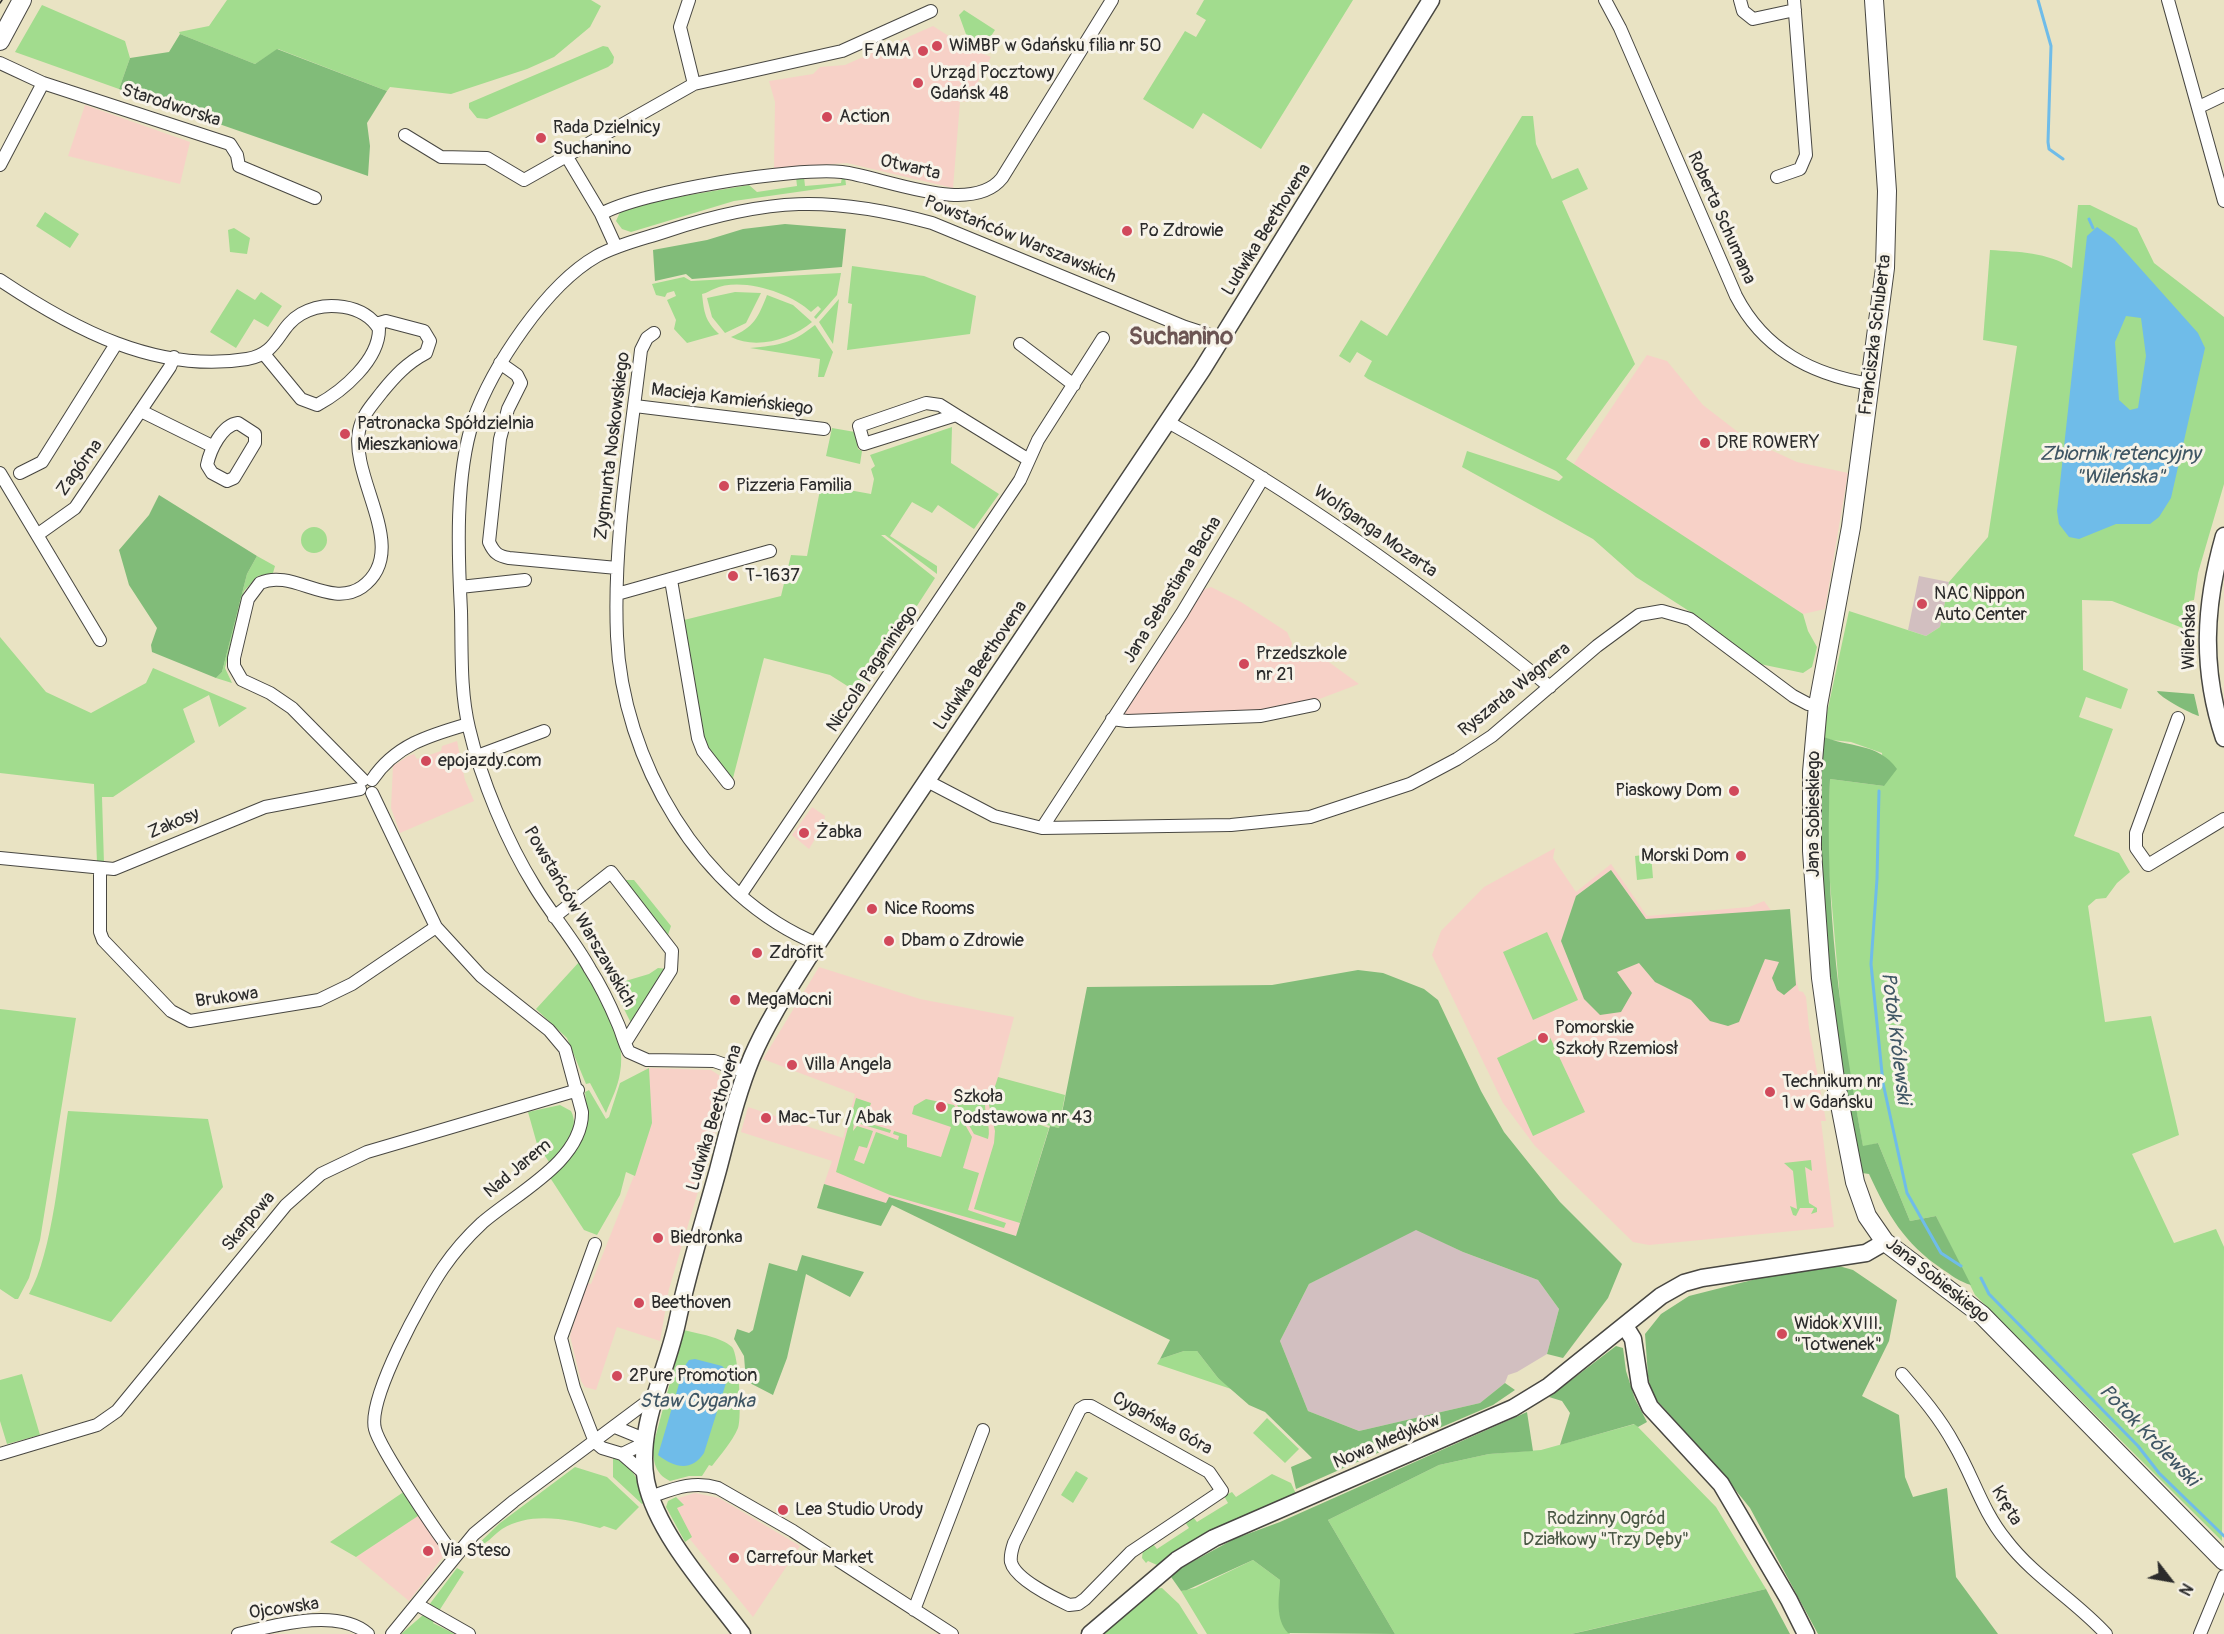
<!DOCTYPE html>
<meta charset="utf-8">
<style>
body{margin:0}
#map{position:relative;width:2224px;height:1634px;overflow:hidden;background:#e9e3c3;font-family:Pangolin,sans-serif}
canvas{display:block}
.north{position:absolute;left:2140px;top:1550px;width:60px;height:60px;-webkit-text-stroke:4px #f7f3e8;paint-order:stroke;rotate:121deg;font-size:16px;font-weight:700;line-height:24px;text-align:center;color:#2b2b2b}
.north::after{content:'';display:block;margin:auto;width:21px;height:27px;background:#2b2b2b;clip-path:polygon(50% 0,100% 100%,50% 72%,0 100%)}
</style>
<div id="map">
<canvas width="2224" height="1634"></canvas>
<div class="north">N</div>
</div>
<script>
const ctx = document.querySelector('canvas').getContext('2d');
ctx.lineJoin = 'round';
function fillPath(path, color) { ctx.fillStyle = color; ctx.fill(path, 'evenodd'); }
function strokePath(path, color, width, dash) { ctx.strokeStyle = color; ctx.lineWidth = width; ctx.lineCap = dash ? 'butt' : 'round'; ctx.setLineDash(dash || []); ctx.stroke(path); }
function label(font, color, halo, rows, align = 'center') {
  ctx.font = font + ' Pangolin,sans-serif'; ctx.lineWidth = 6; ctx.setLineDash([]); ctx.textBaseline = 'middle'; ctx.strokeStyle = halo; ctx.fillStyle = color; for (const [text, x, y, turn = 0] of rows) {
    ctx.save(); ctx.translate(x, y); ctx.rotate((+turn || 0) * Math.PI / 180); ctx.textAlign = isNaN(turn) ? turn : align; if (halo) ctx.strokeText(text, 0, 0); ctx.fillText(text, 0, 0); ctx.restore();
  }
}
fillPath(new Path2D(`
 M933,26L966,47L991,57L968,101L960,102L953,188L847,163L774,168L775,102L769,81L813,74L820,67L845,65Z
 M85,105L190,142L180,184L68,156Z
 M1647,355L1667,361L1703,405L1747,439L1797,462L1848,473L1825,609L1803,614L1573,465Z
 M1211,587L1241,602L1287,632L1292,643L1291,649L1315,652L1359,684L1314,701L1277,710L1119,718L1202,590Z
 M457,741L465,780L474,801L400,833L391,808L393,766L408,756L414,754L417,759L441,751L442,746Z
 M812,807L825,816L824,824L809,849L792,835Z
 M1555,848L1553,858L1576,892L1611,864L1647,916L1749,907L1764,901L1782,925L1799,991L1803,992L1806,997L1809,1028L1826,1121H1821L1834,1227L1649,1245L1633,1242L1535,1146L1503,1103L1432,955L1441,931L1484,887Z
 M819,967L920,999L1014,1017L998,1077L1035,1087L1026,1121L1049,1128L1016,1236L890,1197L886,1204L824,1184L832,1161L741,1132L748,1107L843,1138L855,1094L763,1059Z
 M649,1068L711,1070L725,1079L727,1094L669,1289L660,1341L617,1327L596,1390L585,1387L581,1381L570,1336L586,1283L591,1284L641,1158L649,1117L644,1069Z
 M695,1493L719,1498L800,1546L753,1617L668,1512L669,1501Z
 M421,1514L445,1554L409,1601L356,1557Z`), '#f7d1c7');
fillPath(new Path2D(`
 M1919,576L1949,582L1940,627L1926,636L1908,630Z
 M1416,1229L1463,1252L1538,1280L1559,1309L1547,1354L1517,1372L1508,1375L1505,1383L1480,1403L1359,1431L1308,1411L1280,1341L1309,1284Z`), '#d2bfc0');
fillPath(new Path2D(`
 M227,0H591L601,6L590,27L554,57L527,69L451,94L390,87L387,91L278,49L255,64L180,34L179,32L209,26Z
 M1204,0H1353L1261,149L1203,113L1193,129L1143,99L1185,31L1196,37L1206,20L1196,14Z
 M42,5L125,41L130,58L119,89L15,52Z
 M964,10L995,30L985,45L981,46L967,37L959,15Z
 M603,46L608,47L614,57L613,63L608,67L487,119L477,118L469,108V103Z
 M1522,116H1533L1536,144L1552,179L1578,168L1588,189L1562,201L1635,364L1566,459L1803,614L1808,631L1817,647L1812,667L1803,673L1760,664L1703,620L1636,577L1593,539L1462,467L1467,451L1559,481L1563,477L1556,471L1368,379L1364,376L1372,361L1357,352L1350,363L1339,356L1361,320L1387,336Z
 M796,177H804L805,186L841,183L842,177H845L846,185L734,201L631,232L622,229L616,221L621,210L636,204L749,185L757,192L797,186Z
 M2078,205H2090L2137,228L2154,263L2224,317V484L2198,573L2194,600L2189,601L2188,630L2112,601L2082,600L2083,670L2128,689L2121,709L2086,697L2079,717L2113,729L2074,836L2119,853L2130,872L2117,883L2106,898L2096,899L2088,906L2105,1022L2151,1016L2179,1135L2132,1154L2174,1243L2216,1229L2224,1247L2222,1541L1975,1295L1936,1216L1910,1221L1878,1143L1863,1147L1843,1035L1827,847L1830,779L1884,786L1882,753L1851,742L1831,740L1822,736L1849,611L1926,636L1940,627L1949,582L1988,537L2017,346L1983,340L1990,250C2019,252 2047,252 2072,268Z
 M45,212L79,234L70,248L36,226Z
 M234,228L250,238L247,254L230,252L228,230Z
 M852,266L924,276L976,296L970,334L847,350L852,304L848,303Z
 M841,273L837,295L816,319L814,317L821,309L818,306L811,312C792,293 740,276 714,289C711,290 707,293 702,294C704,312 705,321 719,334L687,343L674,329L676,320L667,300L676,296L674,291L667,293L665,297L656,295L652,284L684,277L691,281Z
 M237,289L255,300L261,292L282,306L268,327L254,319L236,348L210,332Z
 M735,292L761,293L746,323L725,333L712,317L707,298Z
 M767,295L793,305L812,322C792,339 756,350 731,337C754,327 758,318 767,295Z
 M839,299L833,344L819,322Z
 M815,325L833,352L824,377H818L820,359L750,348C780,345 791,344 815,325Z
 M952,427L951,463L999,494L974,529L938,505L932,513L912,502L890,536L937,566V574L885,535H881L935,578L860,694L830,675L764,658L733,778L730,780L705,742L684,620L781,596L791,555L807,556L821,485L871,494L874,479L871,469L875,466L870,455Z
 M832,428L855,432L858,449L862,451L860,464L826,456Z
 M301 540a13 13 0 1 1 26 0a13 13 0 1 1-26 0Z
 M257,556L275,566L273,573L258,576L244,591L225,668L232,683L216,678L222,672L247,574Z
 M0,637L46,692L91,713L146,683L153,668L247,708L219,727L209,695L183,709L195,742L113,797H102L104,864L97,863L94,784L0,773Z
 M1651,854L1653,878L1637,880L1635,856Z
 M625,880H634L671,926L668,935Z
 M1547,932L1578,1000L1533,1020L1503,952Z
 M580,961C598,993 628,1035 620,1073C618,1087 611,1100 606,1113L590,1083L586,1084L567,1038L536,1009Z
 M658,968L667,969L633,1027L612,985L649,974Z
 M0,1009L76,1018L40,1240L29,1278L18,1299H15L0,1289Z
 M1548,1033L1585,1112L1533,1136L1497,1058Z
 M649,1068L652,1123L635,1176L626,1172L620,1195L597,1235L584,1230L549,1176C581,1151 590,1132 585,1092L589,1090L606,1119L609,1117L620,1083Z
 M998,1077L1065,1095L1059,1128L1026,1120L1049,1128L1020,1223L974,1209L994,1143L995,1131L989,1105Z
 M986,1097C982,1112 992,1126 988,1139L974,1134L957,1105L978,1102Z
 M856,1098L871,1103L865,1122L891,1130L890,1133L854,1122L853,1131L857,1126L873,1131L867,1148L859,1146L854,1160L864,1164L876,1132L898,1140L899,1136L893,1134L894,1131L907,1135V1147L941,1157L951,1127L912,1114L914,1106L926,1099L954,1105L972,1137L963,1168L979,1173L968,1210L1006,1223L1004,1228L890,1195L836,1172Z
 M560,1105L571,1111C581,1130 563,1150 549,1162L537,1144L528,1112Z
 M68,1111L208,1119L223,1187L111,1322L29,1294C53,1252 60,1162 68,1111Z
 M1811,1160L1812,1171L1805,1167L1809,1203L1817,1208V1212L1811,1214L1814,1208H1800L1796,1216L1793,1215L1790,1206L1797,1209L1793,1171L1784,1163Z
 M684,1330C699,1334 721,1337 732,1347C739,1355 742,1418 738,1428C732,1442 721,1454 712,1466L709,1465L702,1476H689L670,1481C655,1474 653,1461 653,1446Z
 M1184,1351H1197L1218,1378L1234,1390L1157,1364L1160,1359Z
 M22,1374L40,1435L7,1444L0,1421V1380Z
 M1267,1418L1299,1449L1285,1463L1253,1433Z
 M1635,1424L1716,1507L1766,1589L1571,1634H1395L1328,1520L1439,1465L1489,1454L1541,1450Z
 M613,1456C635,1467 639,1481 644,1503L642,1504L613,1477Z
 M575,1467L607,1477L639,1507L616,1530L604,1526L600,1528C569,1519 531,1511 502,1529C492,1536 487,1545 475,1547L500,1523Z
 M1076,1471L1088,1478L1073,1503L1061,1495Z
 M1272,1474L1291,1483L1297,1496L1175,1551L1157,1565L1148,1561L1146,1563L1142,1558L1143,1550L1153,1544L1157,1549L1189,1528L1185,1522L1193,1517L1197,1522L1228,1503L1224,1496L1232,1492L1236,1497Z
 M405,1491L421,1514L356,1557L330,1542Z
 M676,1497L684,1505L677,1508L692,1537L685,1542L666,1507L668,1501Z
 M1253,1560L1280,1580L1279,1612L1290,1634H1207L1181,1591L1195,1588Z
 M457,1568L464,1572L439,1611L429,1605Z
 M1162,1588L1179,1604L1198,1634H1099L1153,1589Z
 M423,1615L435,1619L433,1623L455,1634H401Z`), '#a2dc8e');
fillPath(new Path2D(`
 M180,34L255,64L277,49L387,91L367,123L370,146L368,176L119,89L130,58L169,52Z
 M785,224L846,229L842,267L692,279L686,274L655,281L653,250L707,240L743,229Z
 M159,495L257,556L247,574L222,672L216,678L152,652L151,645L157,628L129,585L119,550L149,515Z
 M2157,691L2194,694L2199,716C2191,714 2159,697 2157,691Z
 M1822,736C1848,748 1878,742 1897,769L1884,786L1830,779C1824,902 1841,1025 1863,1146L1878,1143L1910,1221L1936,1216L1971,1285C1960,1282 1951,1275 1942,1269C1904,1243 1888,1215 1869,1174L1862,1173C1834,1030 1809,882 1822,736Z
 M1611,870L1646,919L1790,909L1796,985L1784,995L1777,990L1772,978L1779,962L1765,959L1739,1022L1728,1026L1710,1021L1691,1000L1655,982L1639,963L1617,972L1632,993L1621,1012L1600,1015L1584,999L1561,941L1576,896Z
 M1358,970L1383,973L1424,989L1438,1000L1481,1091L1504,1132L1560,1202L1622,1264L1608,1298L1563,1358L1547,1354L1559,1309L1538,1280L1463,1252L1416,1230L1309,1284L1280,1341L1308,1411L1359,1431L1480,1403L1505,1383L1515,1390L1493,1405L1437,1429L1433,1423L1414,1430V1437L1296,1489L1291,1467L1312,1458L1265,1412L1249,1405L1218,1378L1197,1351H1184L1160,1359L1170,1340L892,1205L881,1226L817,1208L824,1184L886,1203L889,1197L1016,1236L1050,1126L1059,1128L1087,987L1272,985Z
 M802,1255L864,1272L850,1297L806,1274L787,1358L773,1395L746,1381L744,1356L734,1339L737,1329L749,1333L753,1330L769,1263L797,1271Z
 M1839,1266L1853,1270L1897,1300L1889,1341L1862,1396L1899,1415L1905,1477L1913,1497L1947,1488L1956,1577L1998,1634H1818L1750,1508L1717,1467L1652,1395L1648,1376L1645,1334L1661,1314L1689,1296L1768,1276Z
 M1616,1346L1623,1348L1626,1371L1635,1399L1647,1422L1638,1427L1634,1424L1560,1445L1570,1413L1562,1401L1549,1397Z
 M1527,1412L1533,1451L1489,1454L1439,1465L1328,1520L1395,1634L1288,1633C1275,1619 1279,1598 1280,1580L1253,1560L1187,1590L1181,1591L1169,1574L1177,1568L1179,1569L1234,1539L1280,1522Z
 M1766,1589L1790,1634H1571L1585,1631Z`), '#81bc79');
fillPath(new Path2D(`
 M2097,227L2114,239L2198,333L2205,348L2171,498L2159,517L2150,524H2116L2079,539L2069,537L2059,524L2057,511L2087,236ZM2126,316L2141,318L2146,356L2138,408L2130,410L2119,400L2115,342Z
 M695,1359L722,1366L727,1371L726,1383L704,1453C691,1472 675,1468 658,1455L684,1367L689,1360Z`), '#6fbce9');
strokePath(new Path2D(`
 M2038,0L2051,46L2048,142L2049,149L2063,159
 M2089,219L2093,228
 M1879,791L1877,879L1871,964L1883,1083L1907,1193L1941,1253L1961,1266
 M1981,1278L1989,1294L2138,1446L2159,1473L2224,1536`), '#6fbce9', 3);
const minor = new Path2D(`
 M689,0L680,27L694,84
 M1605,0L1620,28L1736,296C1764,350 1812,375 1871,384
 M1740,0L1743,11L1753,19L1795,10
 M2168,0L2224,201
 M0,63L43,83L230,144L237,155L239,166L315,198
 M2199,107L2224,95
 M405,135L441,157L487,158L524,180L694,84L842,51L931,11
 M567,157L601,214L616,247
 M0,165L43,83
 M1777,177L1800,169L1806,155L1794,0
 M601,214C642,191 794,167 842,172C884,177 971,217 1002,178L1112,0
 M0,280C72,328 156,374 247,359C280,353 277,328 301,314C325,300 364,304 379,329C379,360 343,391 317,405L301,399L264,354
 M654,333L647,338L641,350C630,445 613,540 617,636C622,759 700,896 818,944
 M1020,344L1074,385
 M500,363L517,375L521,383L508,409L500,439L489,542C494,553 498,556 509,558L617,568
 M635,406L824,429
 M141,411L212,446
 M956,415L940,405L926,403L859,426L864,444L956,415L1029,460
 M1168,422C1305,498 1430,589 1550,687
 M238,423L255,434V443L234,478L227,481L212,473L207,465C210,450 222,425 238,423Z
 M0,473L100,640
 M20,473L42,462L116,344
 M37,535L75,508L170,367L174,357
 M671,580L698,738L703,751L728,783
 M460,587L525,580
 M617,594L770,551
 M2178,718L2136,833V848L2148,865L2224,819
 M1112,719L1127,721L1261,716L1314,705
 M477,756L544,731
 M363,780L292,708L270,693L242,680L234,666V658L248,599L260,583C292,568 330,609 362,587C412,551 350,480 359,431C362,415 372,405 382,392C395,376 407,363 426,353L430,341L424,331L386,321L376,324
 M372,780C395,745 430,735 468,724
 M927,781L994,816L1042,828L1231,825L1310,817L1410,784L1457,759L1492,736L1597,646L1639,615L1662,611L1690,619L1793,696L1808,704L1818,705
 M372,793L436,927L481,976L549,1030L565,1049L582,1112C583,1161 515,1194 482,1223C468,1236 454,1252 443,1268C424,1296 367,1398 375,1429C380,1449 440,1538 455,1556
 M1042,828L1182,613L1263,478
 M0,858L114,869L265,807L360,789
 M100,870V932L103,940L171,1011L190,1021L319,1000L352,984L436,927
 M741,894L1020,480L1038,440L1103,338
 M554,917L611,872L672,951L671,970L625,1043
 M746,1072L714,1061L647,1060L629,1052C624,1043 622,1033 618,1024C610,1005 601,986 590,969C574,940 552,915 535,887C507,842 481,780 469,728C460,691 462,650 461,611C458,554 455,476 473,421C492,367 546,285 597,256C619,244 643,239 667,231C768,198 829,195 932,223L1185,327L1222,339
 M595,1244L561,1338L574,1388L595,1442
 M1902,1374C1921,1396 1940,1418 1954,1444C1973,1476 1982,1511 2006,1540C2034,1577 2075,1600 2106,1634
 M1085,1406H1091L1209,1472L1222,1491L1131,1552L1085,1599L1078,1604L1069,1605C1054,1598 1015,1579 1011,1562C1010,1556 1012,1549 1014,1543L1080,1409Z
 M615,1427L637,1436L645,1443L622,1454
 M595,1442L602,1448L622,1454L645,1474
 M0,1454L97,1425L117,1411L286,1205L321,1174L367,1152L578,1090
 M650,1497C673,1489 693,1480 718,1488L793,1531L952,1634
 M418,1605L469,1634
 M914,1610L983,1430
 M238,1634C273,1626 338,1607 368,1634
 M392,1634L474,1534L514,1501L656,1395
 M2200,1634L2224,1576`);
const tertiary = new Path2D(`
 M2224,536C2204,606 2201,669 2224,738
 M1625,1326L1633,1339L1640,1385L1650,1407L1721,1484L1789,1600L1806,1634
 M742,1634C710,1591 657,1534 646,1481C636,1427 666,1374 677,1323C688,1271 704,1221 718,1170C728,1132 737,1093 752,1057C767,1022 788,990 808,958L1202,370L1431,0
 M1090,1634L1177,1560L1214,1538L1513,1408L1549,1386L1661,1296L1684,1283L1702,1278L1866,1253L1885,1242`);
const secondary = new Path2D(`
 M1874,0L1887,191L1885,268L1851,527L1818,705L1812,772V851L1821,978L1835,1079L1855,1182L1867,1216L1885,1242L1982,1315L2224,1561
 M0,41L22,0`);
strokePath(minor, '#484742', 14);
strokePath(tertiary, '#484742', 19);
strokePath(secondary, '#484742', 20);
strokePath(minor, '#fff', 12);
strokePath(tertiary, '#fff', 16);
strokePath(secondary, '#fff', 18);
strokePath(new Path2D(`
 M0,3L2,0`), '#2b2b2b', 1.5);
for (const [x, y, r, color] of [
 [937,46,6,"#d1495b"],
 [923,51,6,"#d1495b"],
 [918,83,6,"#d1495b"],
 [827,117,6,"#d1495b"],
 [541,138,6,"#d1495b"],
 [1127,231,6,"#d1495b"],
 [345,434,6,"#d1495b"],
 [1705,443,6,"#d1495b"],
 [724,486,6,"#d1495b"],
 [733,576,6,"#d1495b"],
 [1922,604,6,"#d1495b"],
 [1244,664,6,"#d1495b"],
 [426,761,6,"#d1495b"],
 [1734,791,6,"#d1495b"],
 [804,833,6,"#d1495b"],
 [1741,856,6,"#d1495b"],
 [872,909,6,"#d1495b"],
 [889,941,6,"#d1495b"],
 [757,953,6,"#d1495b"],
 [735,1000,6,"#d1495b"],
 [1543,1038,6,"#d1495b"],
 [792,1065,6,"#d1495b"],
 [1770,1092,6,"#d1495b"],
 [941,1107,6,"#d1495b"],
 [766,1118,6,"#d1495b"],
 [658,1238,6,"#d1495b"],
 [639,1303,6,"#d1495b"],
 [1782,1334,6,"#d1495b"],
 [617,1376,6,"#d1495b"],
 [783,1510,6,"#d1495b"],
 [428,1551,6,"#d1495b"],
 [734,1558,6,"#d1495b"]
]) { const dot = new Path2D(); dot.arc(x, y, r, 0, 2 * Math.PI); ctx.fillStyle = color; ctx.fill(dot); strokePath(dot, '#f7f3e8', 2); }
label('18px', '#2b2b2b', '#f7f3e8', [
 ["WiMBP w Gdańsku filia nr 50",949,46],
 ["FAMA",911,51,"right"],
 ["Urząd Pocztowy",930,73],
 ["Gdańsk 48",930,94],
 ["Action",839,117],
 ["Rada Dzielnicy",553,128],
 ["Suchanino",553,149],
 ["Po Zdrowie",1139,231],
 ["Patronacka Spółdzielnia",357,424],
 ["Mieszkaniowa",357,445],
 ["DRE ROWERY",1717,443],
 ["Pizzeria Familia",736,486],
 ["T-1637",745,576],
 ["NAC Nippon",1934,594],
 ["Auto Center",1934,615],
 ["Przedszkole",1256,654],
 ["nr 21",1256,675],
 ["epojazdy.com",438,761],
 ["Piaskowy Dom",1722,791,"right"],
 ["Żabka",816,833],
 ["Morski Dom",1729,856,"right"],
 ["Nice Rooms",884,909],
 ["Dbam o Zdrowie",901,941],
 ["Zdrofit",769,953],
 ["MegaMocni",747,1000],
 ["Pomorskie",1555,1028],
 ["Szkoły Rzemiosł",1555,1049],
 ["Villa Angela",804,1065],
 ["Technikum nr",1782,1082],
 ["1 w Gdańsku",1782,1103],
 ["Szkoła",953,1097],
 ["Podstawowa nr 43",953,1118],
 ["Mac-Tur / Abak",778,1118],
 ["Biedronka",670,1238],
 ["Beethoven",651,1303],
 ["Widok XVIII.",1794,1324],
 ["\"Totwenek\"",1794,1345],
 ["2Pure Promotion",629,1376],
 ["Lea Studio Urody",795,1510],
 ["Via Steso",440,1551],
 ["Carrefour Market",746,1558]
], 'left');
label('18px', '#2b2b2b', '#f7f3e8', [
 ["Starodworska",171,106,18],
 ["Otwarta",910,168,13],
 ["Roberta Schumana",1721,218,66],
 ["Ludwika Beethovena",1267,230,-58],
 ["Powstańców Warszawskich",1020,240,22],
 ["Franciszka Schuberta",1876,335,-83],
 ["Macieja Kamieńskiego",732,400,7],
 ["Zygmunta Noskowskiego",613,446,-83],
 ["Zagórna",80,468,-54],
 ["Wolfganga Mozarta",1375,532,35],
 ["Jana Sebastiana Bacha",1173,590,-58],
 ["Wileńska",2190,637,-89],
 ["Ludwika Beethovena",981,666,-56],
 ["Niccola Paganiniego",873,669,-56],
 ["Ryszarda Wagnera",1515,690,-39],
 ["Jana Sobieskiego",1814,814,-90],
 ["Zakosy",174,824,-23],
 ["Powstańców Warszawskich",579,917,60],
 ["Brukowa",227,998,-8],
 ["Ludwika Beethovena",715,1118,-73],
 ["Nad Jarem",518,1169,-40],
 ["Skarpowa",249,1222,-50],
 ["Jana Sobieskiego",1937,1281,38],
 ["Cygańska Góra",1162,1424,29],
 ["Nowa Medyków",1387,1442,-23],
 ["Kręta",2006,1506,59],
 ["Ojcowska",284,1609,-8]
]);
label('18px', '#495744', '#f7f3e8', [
 ["Rodzinny Ogród",1606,1519],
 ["Działkowy \"Trzy Dęby\"",1606,1540]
]);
label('italic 20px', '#3f5664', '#f7f3e8', [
 ["Zbiornik retencyjny",2120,455],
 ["\"Wileńska\"",2120,478],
 ["Potok Królewski",1895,1038,83],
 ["Staw Cyganka",697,1402],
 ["Potok Królewski",2148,1436,46]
]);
label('bold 24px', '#6c5553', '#f7f3e8', [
 ["Suchanino",1181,338]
]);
</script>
